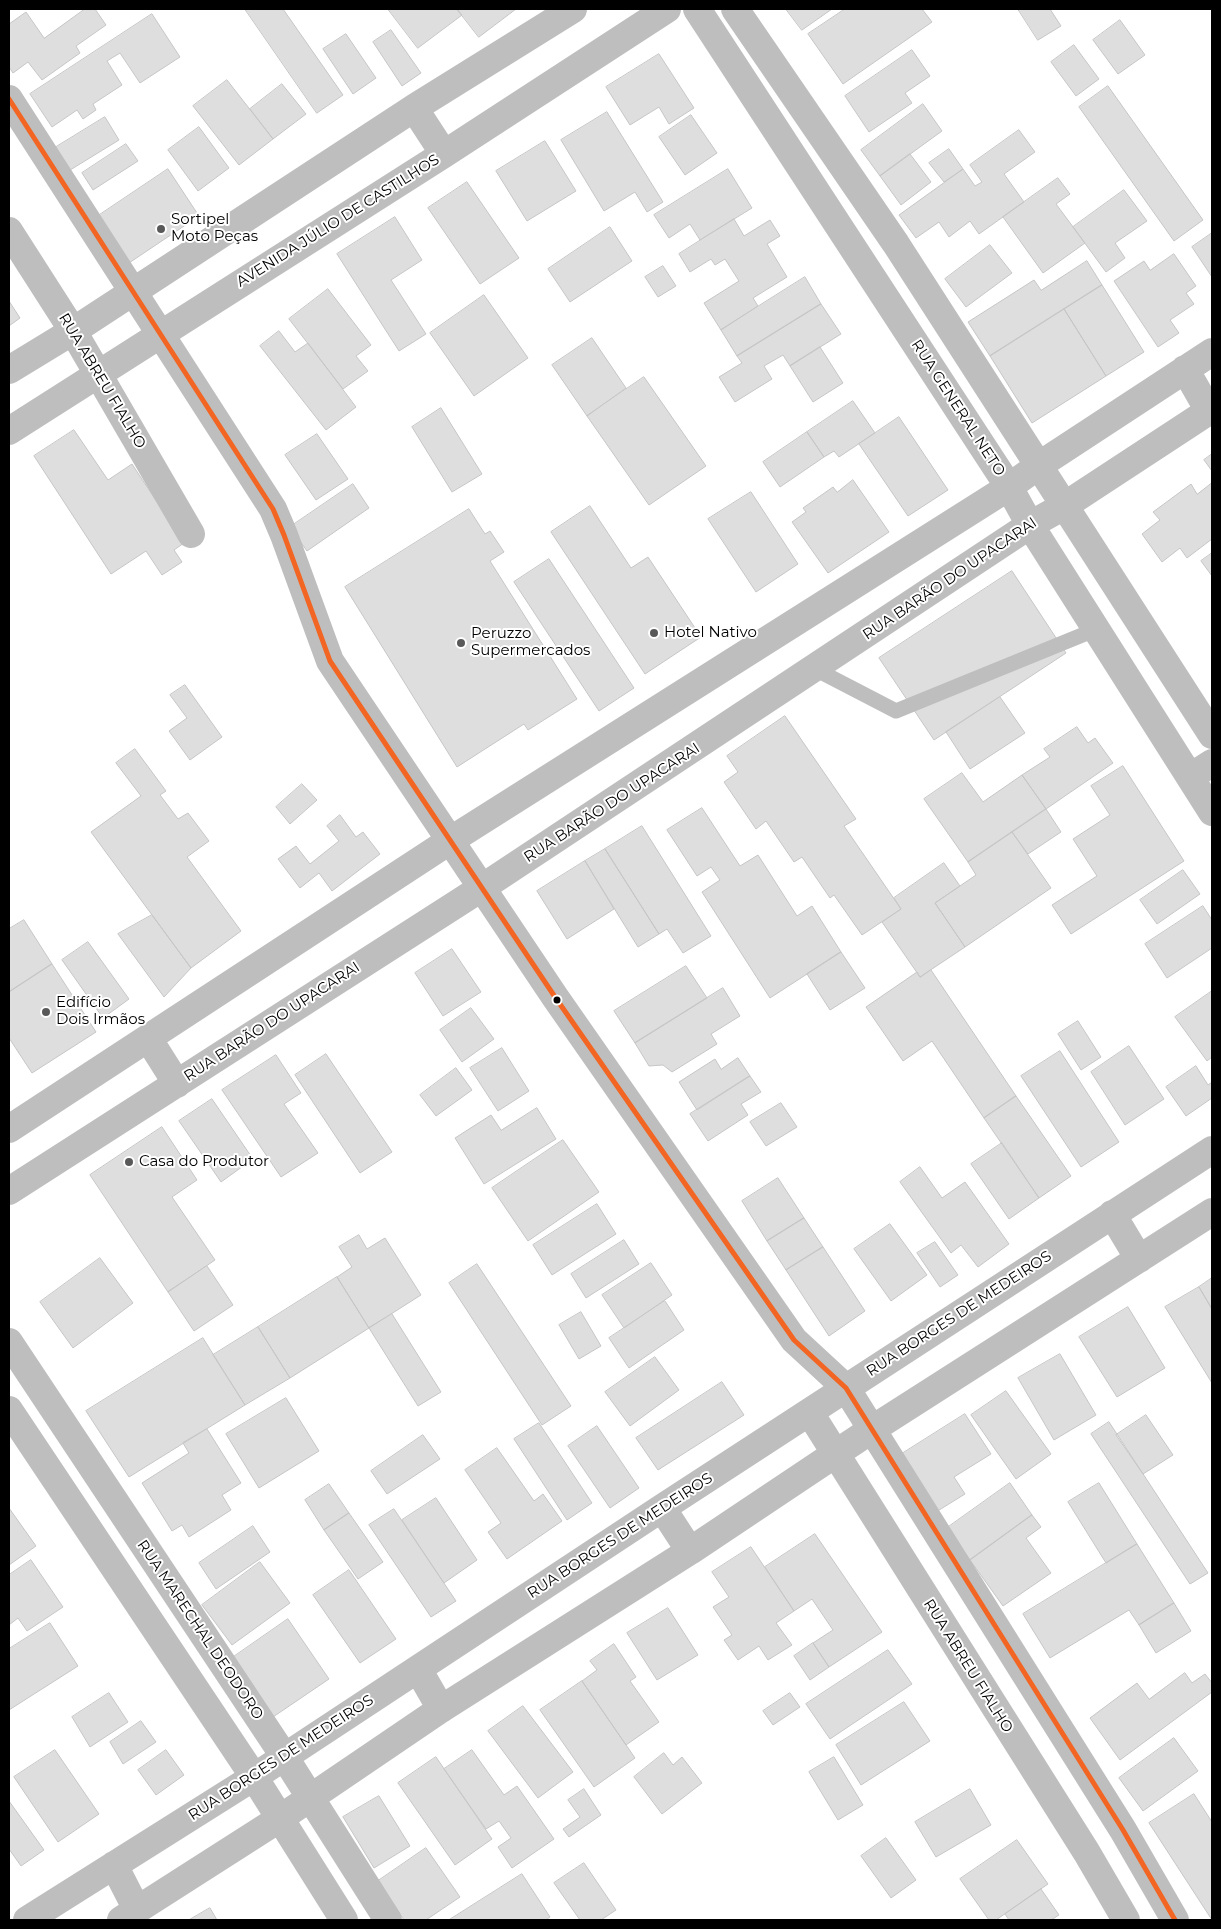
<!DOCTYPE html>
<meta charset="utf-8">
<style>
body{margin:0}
#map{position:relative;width:1221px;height:1929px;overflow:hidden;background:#fff;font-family:Montserrat,sans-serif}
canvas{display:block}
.frame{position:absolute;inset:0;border:10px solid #000;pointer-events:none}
</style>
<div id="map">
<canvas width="1221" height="1929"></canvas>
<div class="frame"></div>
</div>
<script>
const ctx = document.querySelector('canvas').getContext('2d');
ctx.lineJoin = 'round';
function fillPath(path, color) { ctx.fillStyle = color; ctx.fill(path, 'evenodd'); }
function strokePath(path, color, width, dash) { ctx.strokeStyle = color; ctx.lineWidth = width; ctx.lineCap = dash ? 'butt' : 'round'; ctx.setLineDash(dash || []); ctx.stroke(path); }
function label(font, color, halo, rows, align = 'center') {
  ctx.font = font + ' Montserrat,sans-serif'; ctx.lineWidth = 4; ctx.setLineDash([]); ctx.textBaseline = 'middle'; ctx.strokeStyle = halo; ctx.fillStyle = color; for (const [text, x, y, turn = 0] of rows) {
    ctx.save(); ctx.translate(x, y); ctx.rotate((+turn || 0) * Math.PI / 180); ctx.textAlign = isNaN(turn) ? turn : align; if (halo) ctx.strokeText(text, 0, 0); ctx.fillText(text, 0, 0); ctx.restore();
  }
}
const building = new Path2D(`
 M85,9H95L106,25L76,46L80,53L42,80L28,62L13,73L9,67V24L26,12L44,38Z
 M245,9H283L343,95L317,113Z
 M388,9H457L462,15L418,48Z
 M457,9H516L479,37Z
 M786,9H832L802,30Z
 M845,9H922L932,22L843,84L808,34Z
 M1018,9H1050L1061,26L1038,40Z
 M152,14L180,57L140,83L120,53L107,61L122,85L93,104L96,110L83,119L77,110L52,127L30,94Z
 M1120,20L1145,55L1118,74L1093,40Z
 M391,30L421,73L402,86L373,42Z
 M346,34L376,78L353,94L323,49Z
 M1074,45L1099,79L1076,96L1051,62Z
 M912,50L930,76L905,93L912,103L869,132L845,96Z
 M659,54L694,108L669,124L659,107L630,125L606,87Z
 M227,80L273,139L239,165L193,106Z
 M282,84L306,114L273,139L250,109Z
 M1108,86L1203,220L1174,241L1079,107Z
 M923,104L942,131L880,176L861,150Z
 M607,112L663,202L647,212L635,192L604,211L561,140Z
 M691,115L717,153L685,175L659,137Z
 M105,117L119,140L62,175L48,152Z
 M199,127L229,168L198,191L168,150Z
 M1019,130L1035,152L1004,174L1024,202L979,234L970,221L949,237L939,222L916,238L899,215L963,169L975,186L982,182L970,165Z
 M545,141L576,191L527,221L496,171Z
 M126,144L138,161L93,190L82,173Z
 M949,149L963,169L944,182L929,163Z
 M910,154L931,182L901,205L880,176Z
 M168,169L199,216L123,267L92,220Z
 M728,169L752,208L700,240L690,224L669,238L654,215Z
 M1058,178L1070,194L1056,204L1085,243L1043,273L1003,217Z
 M467,182L519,258L480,284L428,208Z
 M1124,190L1147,221L1115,243L1125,258L1106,272L1073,227Z
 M395,217L422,260L391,280L426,334L399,351L337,254Z
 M734,219L744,236L770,220L780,236L767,244L787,277L753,298L758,306L721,330L704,303L739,281L725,259L715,265L711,259L690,272L679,254Z
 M610,227L632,261L570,302L548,269Z
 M1212,233V277L1192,247Z
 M990,245L1012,273L966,307L945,279Z
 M1174,254L1196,286L1186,293L1194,304L1170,320L1179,333L1158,347L1114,281L1144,261L1150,270Z
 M1087,261L1102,285L990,356L968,322L1034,280L1041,290Z
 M663,266L676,286L658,297L645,277Z
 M805,277L821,304L737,356L721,330Z
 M1102,285L1144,352L1106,376L1064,309Z
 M328,289L371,345L356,356L368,371L343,389L289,319Z
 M484,295L528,358L474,396L430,333Z
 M9,301L20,318L9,326Z
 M821,304L841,334L790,366L783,355L764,366L772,379L735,402L719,377L742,363L737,356Z
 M1064,309L1106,376L1032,423L990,356Z
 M279,331L295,352L308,343L356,407L326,430L260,346Z
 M592,338L626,388L587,416L552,365Z
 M820,347L843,383L813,402L790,366Z
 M644,377L706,466L649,505L587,416Z
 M853,401L875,433L839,457L834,451L824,457L807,432Z
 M441,408L482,474L452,492L412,427Z
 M899,417L948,490L908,516L859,444Z
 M74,430L108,480L132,464L184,543L174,550L182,562L162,575L146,551L111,574L34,456Z
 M807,432L824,457L780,487L763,462Z
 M317,434L348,479L316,500L285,455Z
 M1212,454V471L1204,460Z
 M853,480L889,532L828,573L792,522L806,512L803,508L833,487L837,492Z
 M1212,483V539L1187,558L1180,548L1162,562L1142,534L1160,520L1153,512L1191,484L1197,494Z
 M353,484L369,508L307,551L290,527Z
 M751,492L798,564L756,592L708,519Z
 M590,506L631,568L648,557L701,637L645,674L551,532Z
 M469,509L485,534L490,531L504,552L490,561L577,699L528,730L524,724L457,767L345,587Z
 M1212,553V576L1201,561Z
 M549,559L634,688L599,711L514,582Z
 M1012,571L1066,653L934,740L879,658Z
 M185,685L222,737L190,760L169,731L187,718L170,695Z
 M1000,697L1025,733L970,769L946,732Z
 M785,716L856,819L844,826L901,909L862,935L834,895L830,898L802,857L794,862L766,821L756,829L724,782L738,772L727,756Z
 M1077,727L1088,743L1095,738L1113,763L1046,809L1022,775L1050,757L1044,749Z
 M135,749L166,791L160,795L178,819L188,813L209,841L187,857L241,931L191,968L91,832L141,796L116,763Z
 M1123,766L1184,861L1071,934L1052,905L1097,876L1073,839L1110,815L1091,786Z
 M962,773L983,802L1022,775L1046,809L968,862L924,799Z
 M302,784L317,800L290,824L276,807Z
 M702,808L740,866L758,855L797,916L812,906L841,952L770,998L702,892L720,880L711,867L697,876L667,830Z
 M1046,809L1061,832L1028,854L1012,832Z
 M340,815L356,837L363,832L380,854L332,891L319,873L300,888L278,859L296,846L310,864L339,841L327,826Z
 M642,826L711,936L683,953L667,929L659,934L605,849Z
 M1012,832L1051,888L965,947L935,903L976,875L968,862Z
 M605,849L659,934L638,947L585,861Z
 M585,861L614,909L567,939L537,891Z
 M944,863L960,886L935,903L965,947L920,977L882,922L901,909L894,898Z
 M1183,870L1200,894L1157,924L1140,900Z
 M1203,906L1212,920V948L1167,978L1145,944Z
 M152,915L191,968L164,997L118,934Z
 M24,920L52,964L9,992V929Z
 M88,942L129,999L103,1018L62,960Z
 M452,949L481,992L443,1016L415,973Z
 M841,952L865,988L830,1010L807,974Z
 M52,964L96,1032L32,1073L9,1038V992Z
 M686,966L707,998L635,1043L614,1011Z
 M931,970L1016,1096L984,1118L932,1041L903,1061L866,1007L917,972L920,977Z
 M723,988L740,1016L711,1034L717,1044L672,1072L663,1065L649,1066L635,1043Z
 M1212,991V1057L1207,1061L1175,1017Z
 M471,1008L494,1039L462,1062L440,1030Z
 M1078,1021L1101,1057L1081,1070L1058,1034Z
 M1129,1046L1164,1099L1125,1125L1091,1072Z
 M502,1048L529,1091L498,1111L470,1068Z
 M1060,1051L1119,1142L1081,1167L1021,1076Z
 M326,1054L392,1152L360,1173L295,1075Z
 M276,1055L301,1093L284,1104L318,1153L281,1177L222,1090Z
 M738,1058L750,1076L697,1110L679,1082L715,1059L721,1069Z
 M1196,1066L1208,1085L1212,1082V1098L1186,1116L1166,1087Z
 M456,1068L472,1090L436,1116L420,1095Z
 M750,1076L761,1092L741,1104L748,1115L708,1141L690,1114Z
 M1016,1096L1071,1176L1039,1198L984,1118Z
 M212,1099L253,1159L221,1182L179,1121Z
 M781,1103L797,1127L766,1146L750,1122Z
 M537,1108L556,1139L484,1184L455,1138L491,1115L501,1130Z
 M162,1127L197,1180L172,1197L215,1260L168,1292L90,1175Z
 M563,1140L599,1192L528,1241L492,1188Z
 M1002,1143L1039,1198L1009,1219L971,1164Z
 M920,1167L942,1198L965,1182L1009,1244L978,1267L961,1245L951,1253L900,1182Z
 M778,1178L804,1218L767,1241L742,1201Z
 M597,1204L616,1234L552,1275L533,1245Z
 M804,1218L823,1247L786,1270L767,1241Z
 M890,1224L927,1275L891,1301L854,1249Z
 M359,1235L367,1249L385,1238L421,1295L369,1328L337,1277L352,1267L339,1247Z
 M624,1240L639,1264L586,1298L571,1274Z
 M935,1242L958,1275L940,1287L917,1253Z
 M823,1247L865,1311L829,1336L786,1270Z
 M100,1258L133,1303L73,1348L40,1302Z
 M651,1263L672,1295L624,1328L602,1295Z
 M477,1264L571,1406L542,1425L449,1283Z
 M207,1266L233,1305L194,1331L168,1292Z
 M337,1277L369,1328L290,1378L258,1327Z
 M1212,1278V1309L1199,1287Z
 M1199,1287L1212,1309V1383L1165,1307Z
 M665,1301L684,1330L629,1368L609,1338Z
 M1128,1307L1165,1368L1117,1397L1079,1337Z
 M581,1312L601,1346L579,1359L559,1325Z
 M392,1314L441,1392L418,1406L369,1328Z
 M258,1327L290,1378L245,1405L213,1355Z
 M203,1338L245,1405L129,1477L86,1411Z
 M1060,1354L1096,1415L1054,1440L1018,1378Z
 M655,1357L679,1390L630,1426L605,1392Z
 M722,1382L744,1415L658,1470L636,1438Z
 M1006,1391L1051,1454L1016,1479L971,1415Z
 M286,1398L319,1451L259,1488L226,1434Z
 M965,1414L991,1454L954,1477L965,1494L936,1512L900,1455Z
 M1146,1415L1173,1455L1143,1474L1116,1435Z
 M1109,1422L1208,1573L1190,1584L1091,1434Z
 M539,1423L592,1503L567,1520L514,1439Z
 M597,1426L639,1488L610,1508L568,1446Z
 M207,1429L241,1483L222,1495L231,1510L189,1537L182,1525L172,1531L142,1483L189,1453L183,1443Z
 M423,1435L440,1459L387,1494L371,1471Z
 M497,1448L534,1501L543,1494L562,1521L507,1559L488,1532L501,1523L465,1470Z
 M1010,1483L1032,1515L970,1560L947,1528Z
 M1099,1483L1137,1544L1106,1563L1068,1502Z
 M329,1484L349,1513L324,1530L305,1500Z
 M436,1498L477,1560L444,1583L402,1520Z
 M9,1508L36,1546L9,1565Z
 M394,1509L456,1601L431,1617L369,1525Z
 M349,1513L383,1562L358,1579L324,1530Z
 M1032,1515L1041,1527L1026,1538L1051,1573L1003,1606L970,1560Z
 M253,1526L270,1552L216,1589L199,1563Z
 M815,1534L882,1632L829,1667L813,1643L833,1630L812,1599L794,1611L765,1567Z
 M1137,1544L1174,1603L1139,1625L1129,1610L1050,1658L1023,1614Z
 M751,1547L794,1611L776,1623L792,1645L768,1660L759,1646L738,1660L724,1640L732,1635L713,1607L729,1597L712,1572Z
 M31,1560L63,1607L27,1631L18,1618L9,1625V1575Z
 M260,1562L290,1603L232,1645L202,1605Z
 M349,1570L396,1639L360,1663L313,1595Z
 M1174,1603L1191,1631L1156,1653L1139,1625Z
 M668,1608L698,1655L657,1680L627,1633Z
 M288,1619L329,1679L273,1717L232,1658Z
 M50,1623L78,1666L9,1710V1649Z
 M813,1643L829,1667L810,1680L794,1656Z
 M614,1644L636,1677L630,1681L659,1722L626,1745L582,1681L597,1670L590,1661Z
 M888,1650L912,1684L830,1739L806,1704Z
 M1185,1673L1192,1683L1205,1674L1212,1683V1692L1120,1760L1090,1718L1137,1683L1149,1699Z
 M582,1681L635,1758L594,1787L540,1710Z
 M109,1693L128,1722L90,1747L72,1717Z
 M790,1693L800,1707L773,1725L763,1711Z
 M904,1702L930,1741L861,1785L836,1745Z
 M523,1706L573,1772L538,1798L488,1731Z
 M141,1721L156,1742L123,1764L110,1742Z
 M1174,1738L1198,1771L1143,1811L1119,1778Z
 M55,1750L99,1814L58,1842L14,1777Z
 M166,1750L184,1775L156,1795L138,1770Z
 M472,1750L504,1795L517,1786L554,1839L512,1868L498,1847L511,1838L499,1821L486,1829L444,1769Z
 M664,1753L673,1765L682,1757L702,1783L662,1814L634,1777Z
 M436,1757L492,1839L455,1865L398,1783Z
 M834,1757L863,1805L838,1820L809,1772Z
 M584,1789L601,1815L569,1837L563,1829L580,1817L568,1800Z
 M970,1789L991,1825L936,1857L915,1822Z
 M1194,1794L1212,1822V1920L1149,1823Z
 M379,1796L410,1846L374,1868L343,1817Z
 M9,1801L44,1850L21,1866L9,1849Z
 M886,1838L916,1880L891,1898L861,1856Z
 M1017,1840L1048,1884L996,1920H989L960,1879Z
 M426,1848L460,1897L426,1920H404L378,1881Z
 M584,1863L616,1910L601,1920H580L554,1883Z
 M522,1874L550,1917L546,1920H449Z
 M1041,1889L1059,1915L1051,1920H1009L1005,1914Z
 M210,1908L217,1920H189Z`);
fillPath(building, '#dedede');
strokePath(building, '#c6c6c6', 1);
strokePath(new Path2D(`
 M815,669L896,711L1097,629`), '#bebebe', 15);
strokePath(new Path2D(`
 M9,99L273,509L284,535L330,661L555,997L794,1340L846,1388L1123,1830L1175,1920
 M9,231L73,331L191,534
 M1185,369L1209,411
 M1038,466L1212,352
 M1064,506L1212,409
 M1112,1214L1139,1259
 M9,1342L284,1756L388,1920
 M9,1410L254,1777L344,1920
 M810,1413L1087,1853L1126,1920
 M662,1508L690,1551
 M418,1669L441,1709
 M114,1865L137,1910
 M27,1920L254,1777L662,1508L1212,1150
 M121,1920L279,1819L441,1709L690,1551L871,1430L1212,1212`), '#bebebe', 28);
strokePath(new Path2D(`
 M697,9L1009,487L1030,525L1212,812
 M735,9L896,244L1212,735
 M414,108L444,154
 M9,370L73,331L414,108L573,9
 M9,431L444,154L667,9
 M1190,777L1212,763
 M148,1038L177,1084
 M9,1129L451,840L1009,487L1038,466
 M9,1191L483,887L1030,525L1064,506`), '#bebebe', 28);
strokePath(new Path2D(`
 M9,99L273,509L284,535L330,661L555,997L794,1340L846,1388L1123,1830L1175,1920`), '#f26522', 5);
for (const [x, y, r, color] of [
 [161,229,5,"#595959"],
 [654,633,5,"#595959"],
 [461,643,5,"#595959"],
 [557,1000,4.5,"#000"],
 [46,1012,5,"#595959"],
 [129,1162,5,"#595959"]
]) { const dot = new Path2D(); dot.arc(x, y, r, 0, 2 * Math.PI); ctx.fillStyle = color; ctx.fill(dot); strokePath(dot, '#fff', 2); }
label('15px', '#000', '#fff', [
 ["Sortipel",171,220],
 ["Moto Peças",171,237],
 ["Hotel Nativo",664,633],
 ["Peruzzo",471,634],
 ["Supermercados",471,651],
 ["Edifício",56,1003],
 ["Dois Irmãos",56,1020],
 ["Casa do Produtor",139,1162]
], 'left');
label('15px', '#000', '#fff', [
 ["AVENIDA JÚLIO DE CASTILHOS",338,221,-32],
 ["RUA ABREU FIALHO",102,381,59],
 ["RUA GENERAL NETO",958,408,57],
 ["RUA BARÃO DO UPACARAI",950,579,-34],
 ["RUA BARÃO DO UPACARAI",612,803,-33],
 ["RUA BARÃO DO UPACARAI",272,1022,-33],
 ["RUA BORGES DE MEDEIROS",959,1314,-33],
 ["RUA BORGES DE MEDEIROS",620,1536,-33],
 ["RUA MARECHAL DEODORO",200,1630,56],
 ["RUA ABREU FIALHO",968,1666,58],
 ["RUA BORGES DE MEDEIROS",281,1758,-33]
]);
</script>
